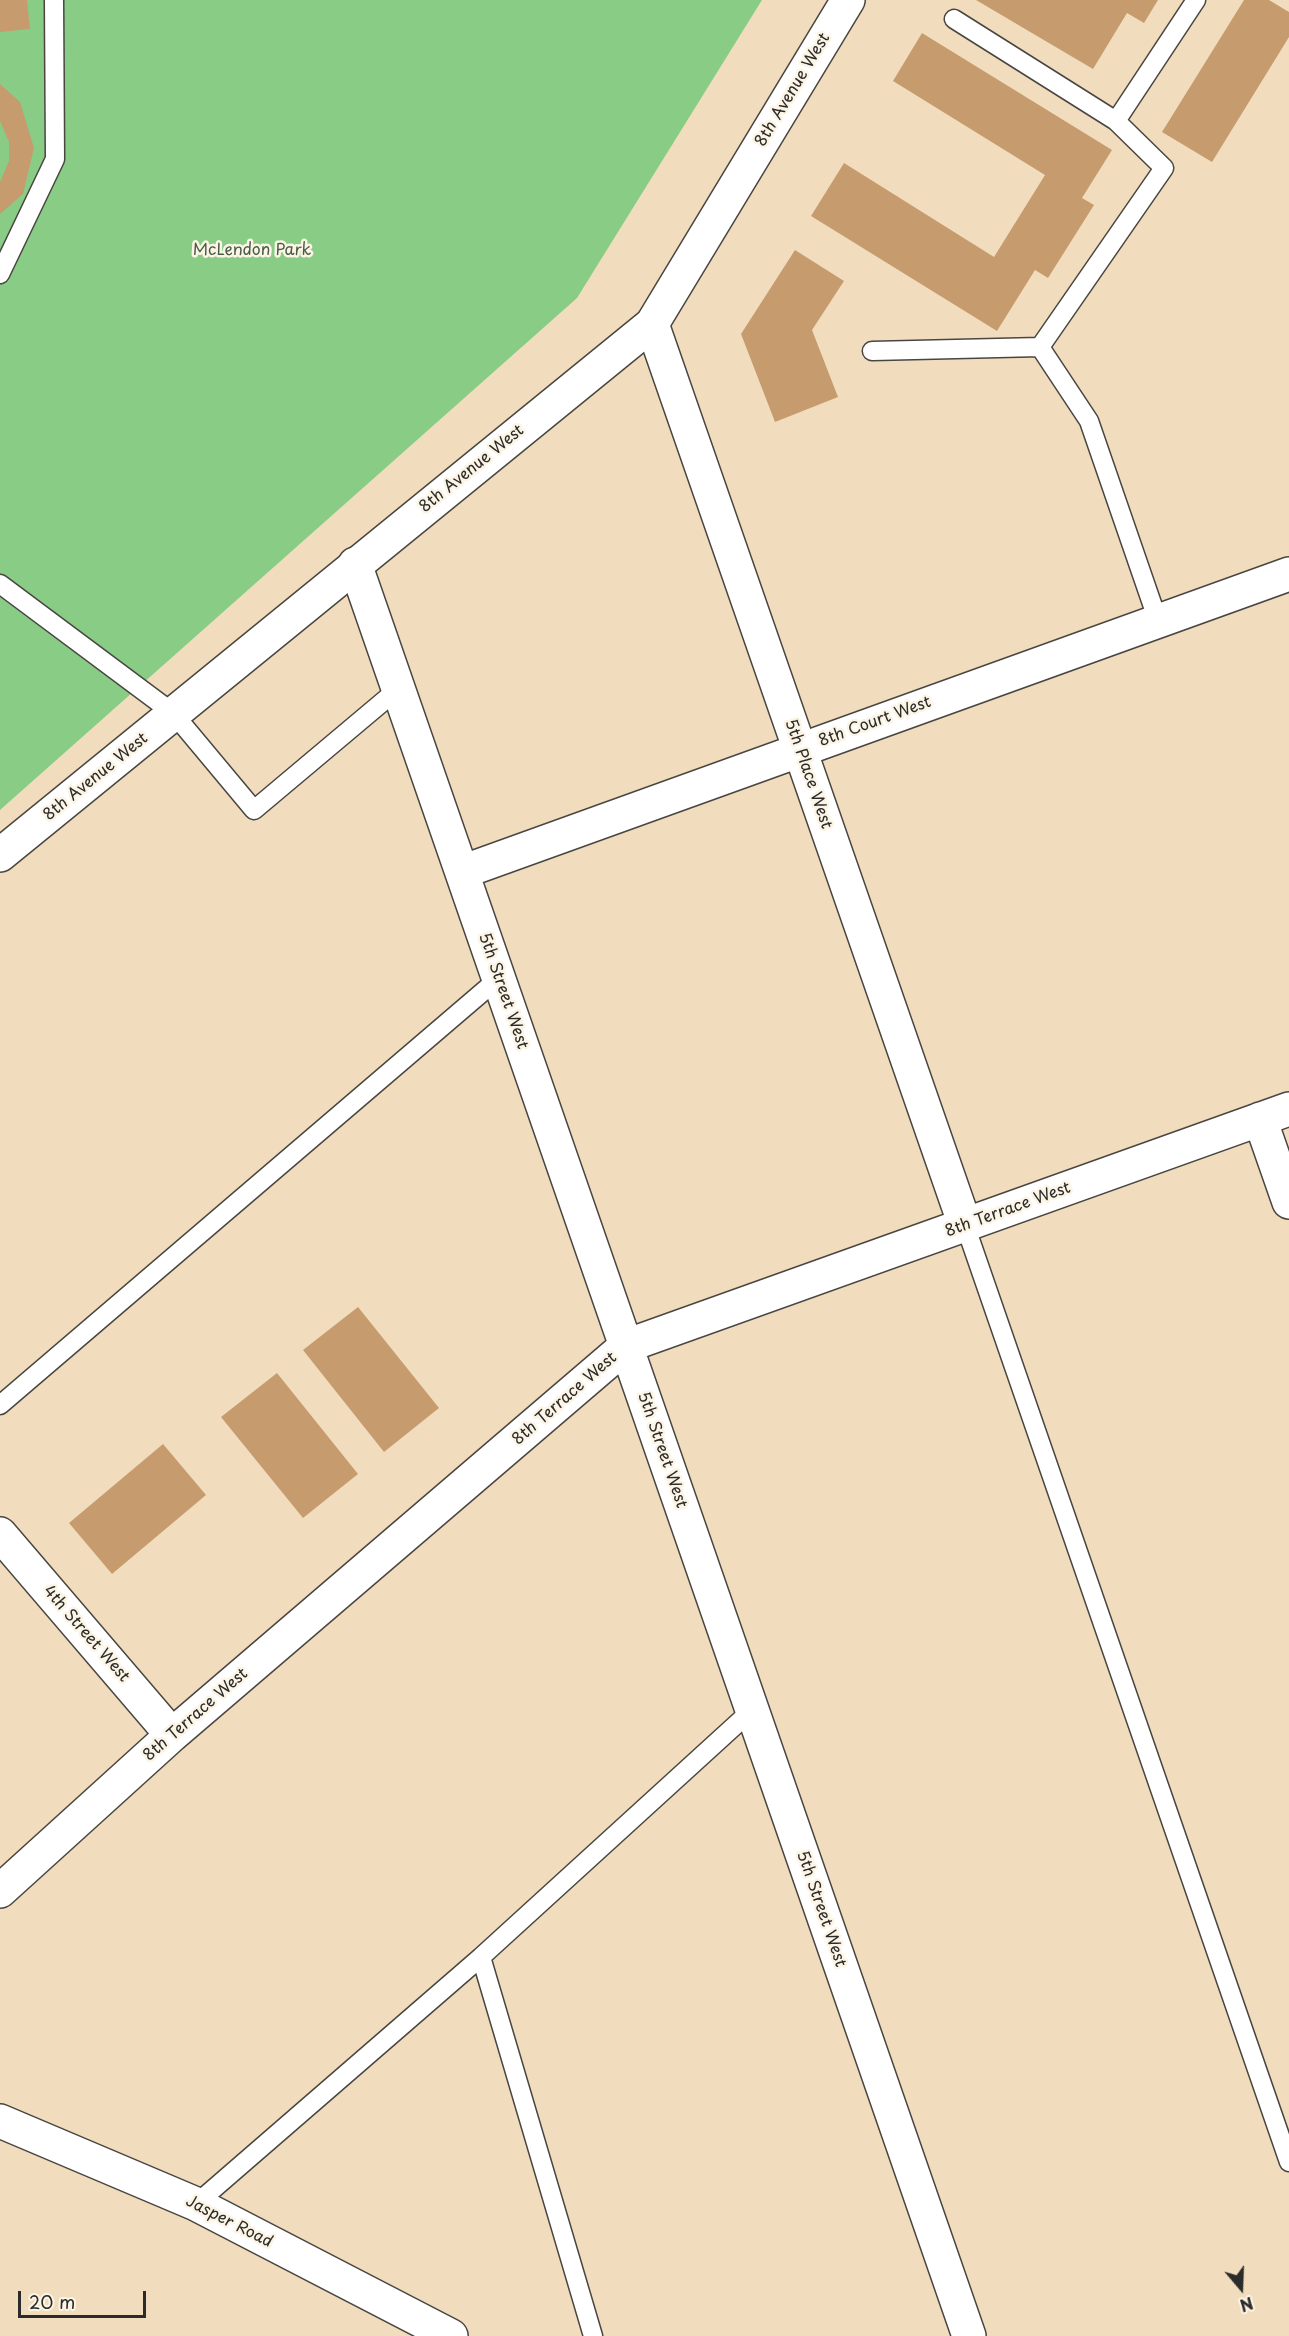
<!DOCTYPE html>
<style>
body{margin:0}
#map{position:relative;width:1289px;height:2336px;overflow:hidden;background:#f1ddbd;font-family:"Playpen Sans",sans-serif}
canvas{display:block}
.north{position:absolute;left:1211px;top:2258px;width:60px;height:60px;-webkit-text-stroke:4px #fcf5e5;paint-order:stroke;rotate:161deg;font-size:16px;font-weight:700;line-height:24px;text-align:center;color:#2b2b2b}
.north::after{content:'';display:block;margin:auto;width:21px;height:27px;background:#2b2b2b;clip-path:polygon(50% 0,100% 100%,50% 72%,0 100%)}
.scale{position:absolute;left:18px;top:2291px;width:128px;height:27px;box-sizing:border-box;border:3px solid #2b2b2b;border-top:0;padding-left:8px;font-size:18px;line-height:21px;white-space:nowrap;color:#2b2b2b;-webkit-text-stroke:4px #fcf5e5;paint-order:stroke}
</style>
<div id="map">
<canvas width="1289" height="2336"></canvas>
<div class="north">N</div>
<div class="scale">20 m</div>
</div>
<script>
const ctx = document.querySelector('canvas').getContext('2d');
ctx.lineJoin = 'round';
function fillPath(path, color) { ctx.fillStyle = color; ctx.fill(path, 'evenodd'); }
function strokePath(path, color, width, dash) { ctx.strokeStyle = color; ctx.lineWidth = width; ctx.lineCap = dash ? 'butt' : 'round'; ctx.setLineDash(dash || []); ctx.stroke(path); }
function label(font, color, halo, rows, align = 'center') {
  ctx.font = font + ' "Playpen Sans",sans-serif'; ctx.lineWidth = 5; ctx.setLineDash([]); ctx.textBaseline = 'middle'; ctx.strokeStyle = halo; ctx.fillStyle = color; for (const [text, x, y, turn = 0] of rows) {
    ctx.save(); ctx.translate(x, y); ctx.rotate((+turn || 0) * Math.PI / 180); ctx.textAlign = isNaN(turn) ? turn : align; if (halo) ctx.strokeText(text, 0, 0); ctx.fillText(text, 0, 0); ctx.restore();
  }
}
fillPath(new Path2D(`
 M0,0H762L577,298L0,810Z`), '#88cc86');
fillPath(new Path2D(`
 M0,0H27L30,29L0,32Z
 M976,0H1158L1144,23L1127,13L1093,69Z
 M1244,0H1269L1289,12V37L1212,162L1162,132Z
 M922,33L1112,150L1082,198L1094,205L1048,278L1035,270L997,331L811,216L844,163L994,257L1045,175L893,81Z
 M0,84L20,102L34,148L23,194L0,214V182L9,161V142L0,121Z
 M795,250L844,281L812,330L838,397L775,422L741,334Z
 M358,1307L439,1408L384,1452L303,1350Z
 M277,1373L358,1474L303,1518L221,1417Z
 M163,1444L206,1495L112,1574L69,1523Z`), '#c69c6f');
const lane = new Path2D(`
 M954,19L1116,121L1196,0
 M0,274L55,159L54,0
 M1040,347L1089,421L1158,621
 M872,351L1040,347L1164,168L1116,121
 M0,584L173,713L254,810L398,689
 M965,1225L1289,2162
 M0,1405L499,978
 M481,1957L593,2336
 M196,2204L481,1957L752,1710`);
const street = new Path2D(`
 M652,324L965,1225
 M355,564L969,2336
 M462,872L1289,574
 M1260,1119L1289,1202
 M0,1534L172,1735
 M0,1891L172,1735L626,1346L1289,1109
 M0,2121L196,2204L451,2336`);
const secondary = new Path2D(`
 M0,855L652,324L848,0`);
strokePath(lane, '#494641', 21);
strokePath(street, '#494641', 36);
strokePath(secondary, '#494641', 36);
strokePath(lane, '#fff', 18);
strokePath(street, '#fff', 33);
strokePath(secondary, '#fff', 33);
label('16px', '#2b2b2b', '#fcf5e5', [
 ["8th Avenue West",793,90,-59],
 ["8th Avenue West",472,469,-39],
 ["8th Court West",875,722,-20],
 ["5th Place West",808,774,71],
 ["8th Avenue West",96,777,-39],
 ["5th Street West",503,991,71],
 ["8th Terrace West",1008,1210,-20],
 ["8th Terrace West",565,1399,-41],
 ["5th Street West",662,1450,71],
 ["4th Street West",86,1634,49],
 ["8th Terrace West",196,1715,-41],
 ["5th Street West",821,1909,71],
 ["Jasper Road",229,2222,27]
]);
label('16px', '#475b46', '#fcf5e5', [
 ["McLendon Park",252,251]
]);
</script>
